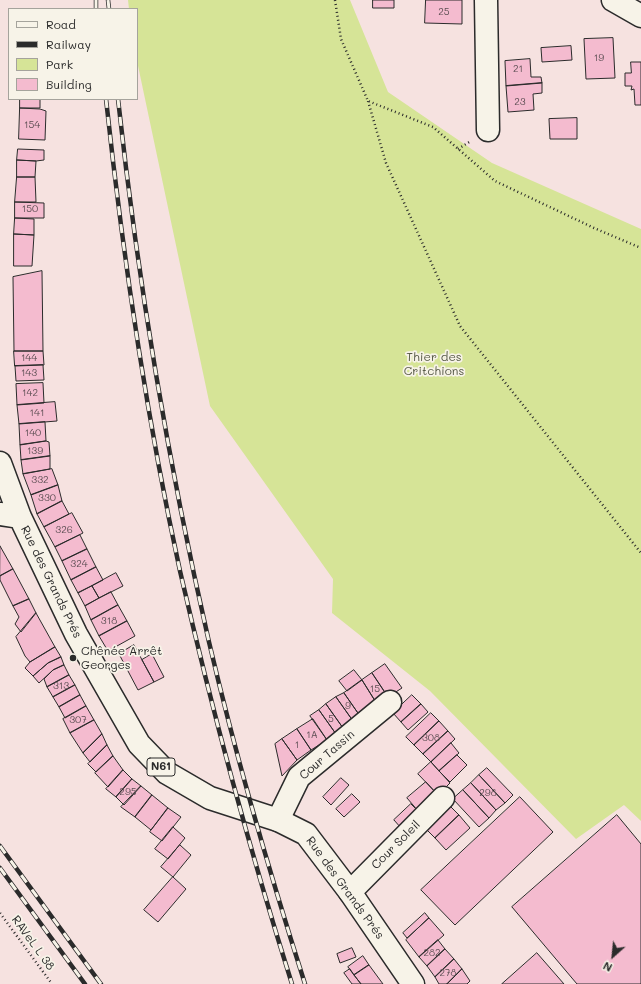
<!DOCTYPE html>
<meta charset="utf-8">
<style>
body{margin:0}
#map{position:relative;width:641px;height:984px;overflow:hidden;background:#f6e2e0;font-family:Mali,sans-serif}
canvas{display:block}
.legend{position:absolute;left:8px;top:8px;width:130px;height:92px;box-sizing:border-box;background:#f7f3e8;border:1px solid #a5a39c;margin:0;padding:5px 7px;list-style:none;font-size:12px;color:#2b2b2b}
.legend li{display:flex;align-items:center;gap:8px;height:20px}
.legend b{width:20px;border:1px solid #a5a39c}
.north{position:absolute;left:593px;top:936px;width:40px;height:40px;-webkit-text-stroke:3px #f7f3e8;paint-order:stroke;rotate:207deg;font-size:11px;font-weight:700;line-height:16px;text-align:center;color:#2b2b2b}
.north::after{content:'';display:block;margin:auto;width:14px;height:18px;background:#2b2b2b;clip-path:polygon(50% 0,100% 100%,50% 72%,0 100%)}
</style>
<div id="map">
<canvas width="641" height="984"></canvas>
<ul class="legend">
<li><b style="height:5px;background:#f7f3e8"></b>Road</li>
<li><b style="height:5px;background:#2b2b2b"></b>Railway</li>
<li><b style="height:11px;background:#d6e497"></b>Park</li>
<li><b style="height:11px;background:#f4bbcf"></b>Building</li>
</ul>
<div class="north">N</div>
</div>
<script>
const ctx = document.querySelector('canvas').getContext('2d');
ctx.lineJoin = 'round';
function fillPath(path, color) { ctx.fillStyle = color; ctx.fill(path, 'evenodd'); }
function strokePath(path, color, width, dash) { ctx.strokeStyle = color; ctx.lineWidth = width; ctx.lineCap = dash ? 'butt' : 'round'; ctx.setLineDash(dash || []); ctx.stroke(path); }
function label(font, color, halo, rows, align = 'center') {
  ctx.font = font + ' Mali,sans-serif'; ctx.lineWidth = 3.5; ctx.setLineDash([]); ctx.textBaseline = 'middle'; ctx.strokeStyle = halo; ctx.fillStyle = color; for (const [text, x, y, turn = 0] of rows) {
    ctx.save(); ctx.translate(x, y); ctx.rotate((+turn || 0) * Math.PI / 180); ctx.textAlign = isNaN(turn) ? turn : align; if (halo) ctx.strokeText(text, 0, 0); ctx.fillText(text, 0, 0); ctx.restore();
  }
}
fillPath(new Path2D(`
 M128,0H350L388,92L492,163L641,229V821L624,805L576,839L430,691L332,613L333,579L210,406L137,61V9H129Z`), '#d6e497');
const building = new Path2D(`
 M373,0H394V8H373Z
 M426,0H462V24L425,23Z
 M613,38L615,78L586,79L584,39Z
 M571,46L572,60L542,62L541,48Z
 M530,59L531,77H541L542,83L506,86L505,61Z
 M631,62H641V105H635L634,89L631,90L632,86H625V73H631Z
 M542,83V93L533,94L534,110L508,112L506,86Z
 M20,99H40V108H20Z
 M20,108L40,109L46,111L45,140L19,139Z
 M577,118V139H550L549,119Z
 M18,149L44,150V160L36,161L17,160Z
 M17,160L36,161L35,177H17Z
 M17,177H35L36,202H15Z
 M15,202L44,203V218H15Z
 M15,218L34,219V235L14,234Z
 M14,234L34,235L32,266H14Z
 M42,271L43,351H14L13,277Z
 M14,351H43L44,365L15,366Z
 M43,365L44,380L16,381L15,366Z
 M43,383L44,403L17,405L16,384Z
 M55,402L57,421L19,424L17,405Z
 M45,422L46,441L20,445L19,424Z
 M46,441L49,442L50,456L21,460L20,445Z
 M50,456V469L23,474L21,460Z
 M52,469L58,485L31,495L23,474Z
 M58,485L62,501L37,514L31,495Z
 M62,501L69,514L44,527L37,514Z
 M72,513L83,533L55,547L44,527Z
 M80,535L87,549L62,561L55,547Z
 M0,546L13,569L0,576Z
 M87,549L96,567L71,580L62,561Z
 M96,567L103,580L78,593L71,580Z
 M13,569L29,599L13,606L0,580V576Z
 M116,573L123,586L99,598L92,586Z
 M92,586L99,598L85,606L78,593Z
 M111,592L118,605L91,620L85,606Z
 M29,599L36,613L21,632L15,624L19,617L13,606Z
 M118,605L127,621L99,636L91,620Z
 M36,613L55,647L30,662L25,656L16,637Z
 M127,621L135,636L108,651L99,636Z
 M134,645L154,682L138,690L119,654Z
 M55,647L61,657L48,663L33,676L25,668L30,662Z
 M152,654L164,677L154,682L142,660Z
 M61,657L64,665L53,670L39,683L33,676L48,663Z
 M385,664L402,688L388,697L372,673Z
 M64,665L69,675L47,687L44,679L53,670Z
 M354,670L362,680L347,691L339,681Z
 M372,673L388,697L377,704L362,680Z
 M69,675L75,685L53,697L47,687Z
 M362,680L377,704L360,716L344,693Z
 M75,685L80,695L59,707L53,697Z
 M344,693L360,716L353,721L336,697Z
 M80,695L86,706L65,718L59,707Z
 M412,695L421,704L401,722L393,713Z
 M336,697L353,721L343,728L326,704Z
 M326,704L343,728L336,734L319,710Z
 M421,704L428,712L408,730L401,722Z
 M86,706L94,720L70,733L63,719Z
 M319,710L336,734L327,740L310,716Z
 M431,713L439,721L414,745L406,737Z
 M313,719L327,740L311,750L297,729Z
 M94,720L102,734L83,753L70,733Z
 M439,721L448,731L423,754L414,745Z
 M297,729L311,750L297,760L282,739Z
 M448,731L455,739L431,762L423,754Z
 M102,734L107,745L90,762L83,753Z
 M282,739L297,760L282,776L275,744Z
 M451,743L459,753L439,771L431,762Z
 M107,745L113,756L96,772L88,764Z
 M457,755L467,765L450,782L439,771Z
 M113,756L123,770L108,787L95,773Z
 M431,762L450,783L438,795L418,774Z
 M487,768L513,795L505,803L479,775Z
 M123,770L132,779L116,797L106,789Z
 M479,775L505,803L496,810L471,783Z
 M341,778L349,785L331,805L323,797Z
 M132,779L141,786L124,805L116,797Z
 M426,782L438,795L419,812L407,798Z
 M471,783L496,810L489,818L463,790Z
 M141,786L152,795L135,817L121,807Z
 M463,790L489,818L479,827L453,799Z
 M352,794L360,802L344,817L336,809Z
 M152,795L168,808L151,830L135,817Z
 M520,797L553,832L455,925L421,890Z
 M447,803L459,815L435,838L423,826Z
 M411,804L419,812L401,828L394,820Z
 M168,808L181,817L162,841L150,832Z
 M459,815L470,828L446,850L435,838Z
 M617,815L641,844V984H577L512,907Z
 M173,827L185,838L168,859L155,849Z
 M180,845L191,855L173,877L161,867Z
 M173,877L186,889L158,922L144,910Z
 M425,913L429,918L407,938L403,933Z
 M429,918L444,935L419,957L406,940Z
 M438,940L445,949L427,966L419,957Z
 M352,948L356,957L340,963L337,954Z
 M445,949L454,959L435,977L427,966Z
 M537,953L564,984H502Z
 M363,956L369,965L354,975L348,967Z
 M454,959L462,969L447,984H439L435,977Z
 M369,965L383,984H361L354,975Z
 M350,969L354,975L361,984H352L344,973Z
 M462,969L470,981L467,984H447Z`);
fillPath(building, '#f4bbcf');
strokePath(building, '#2b2b2b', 1);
const minor = new Path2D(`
 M486,0L488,130
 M613,0L641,16
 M278,820L299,777L390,702
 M350,892L443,798`);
const major = new Path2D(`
 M0,463L20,517L76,634L139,744L167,773L210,798L278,820L306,834L350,892L413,984
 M0,514L20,517`);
strokePath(minor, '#2b2b2b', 25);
strokePath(major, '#2b2b2b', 25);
strokePath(new Path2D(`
 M335,0L341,39L368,101L433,127L495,181L594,228L641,248
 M368,101L386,163L460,326L641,553
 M458,149L471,141
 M0,913L52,984`), '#2b2b2b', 2.5, [1, 3]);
strokePath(minor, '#f7f3e8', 22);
strokePath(major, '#f7f3e8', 22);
const rail = new Path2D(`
 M96,0V9
 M108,0L109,9
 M106,99C123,257 146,415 180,571C212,710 249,848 292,984
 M118,99C138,282 168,463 209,642C236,757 269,871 305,984
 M0,846L101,984
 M0,868L85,984`);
strokePath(rail, '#2b2b2b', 4.5);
strokePath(rail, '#f7f3e8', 3, [9]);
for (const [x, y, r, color] of [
 [73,658,4,"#2b2b2b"]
]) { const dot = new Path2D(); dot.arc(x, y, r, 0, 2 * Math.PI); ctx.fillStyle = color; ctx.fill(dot); strokePath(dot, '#f7f3e8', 1.5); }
label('10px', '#5d4f54', null, [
 ["25",444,12],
 ["19",599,58],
 ["21",518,69],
 ["23",520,102],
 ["154",32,125],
 ["150",30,209],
 ["144",29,358],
 ["143",29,373],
 ["142",30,393],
 ["141",37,413],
 ["140",33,433],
 ["139",35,451],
 ["332",40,480],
 ["330",47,498],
 ["326",64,530],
 ["324",79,564],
 ["318",109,621],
 ["313",61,686],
 ["15",375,689],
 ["9",348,706],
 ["5",331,719],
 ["307",78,720],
 ["1A",312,735],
 ["308",431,738],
 ["1",297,745],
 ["295",128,792],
 ["298",488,793],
 ["282",432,953],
 ["278",448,973]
]);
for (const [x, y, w] of [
 [161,767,28]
]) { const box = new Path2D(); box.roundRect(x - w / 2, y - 9, w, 18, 3); ctx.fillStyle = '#f7f3e8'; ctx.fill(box); strokePath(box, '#2b2b2b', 1); }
label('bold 11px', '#2b2b2b', null, [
 ["N61",161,767]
]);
label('12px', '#565946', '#f7f3e8', [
 ["Thier des",434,357],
 ["Critchions",434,371]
]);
label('12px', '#2b2b2b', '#f7f3e8', [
 ["Rue des Grands Prés",51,582,64],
 ["Cour Tassin",327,755,-41],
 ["Cour Soleil",396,845,-45],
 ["Rue des Grands Prés",345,888,54],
 ["RAVeL L 38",33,943,54]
]);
label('12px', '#2b2b2b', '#f7f3e8', [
 ["Chênée Arrêt",81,651],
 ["Georges",81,665]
], 'left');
</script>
